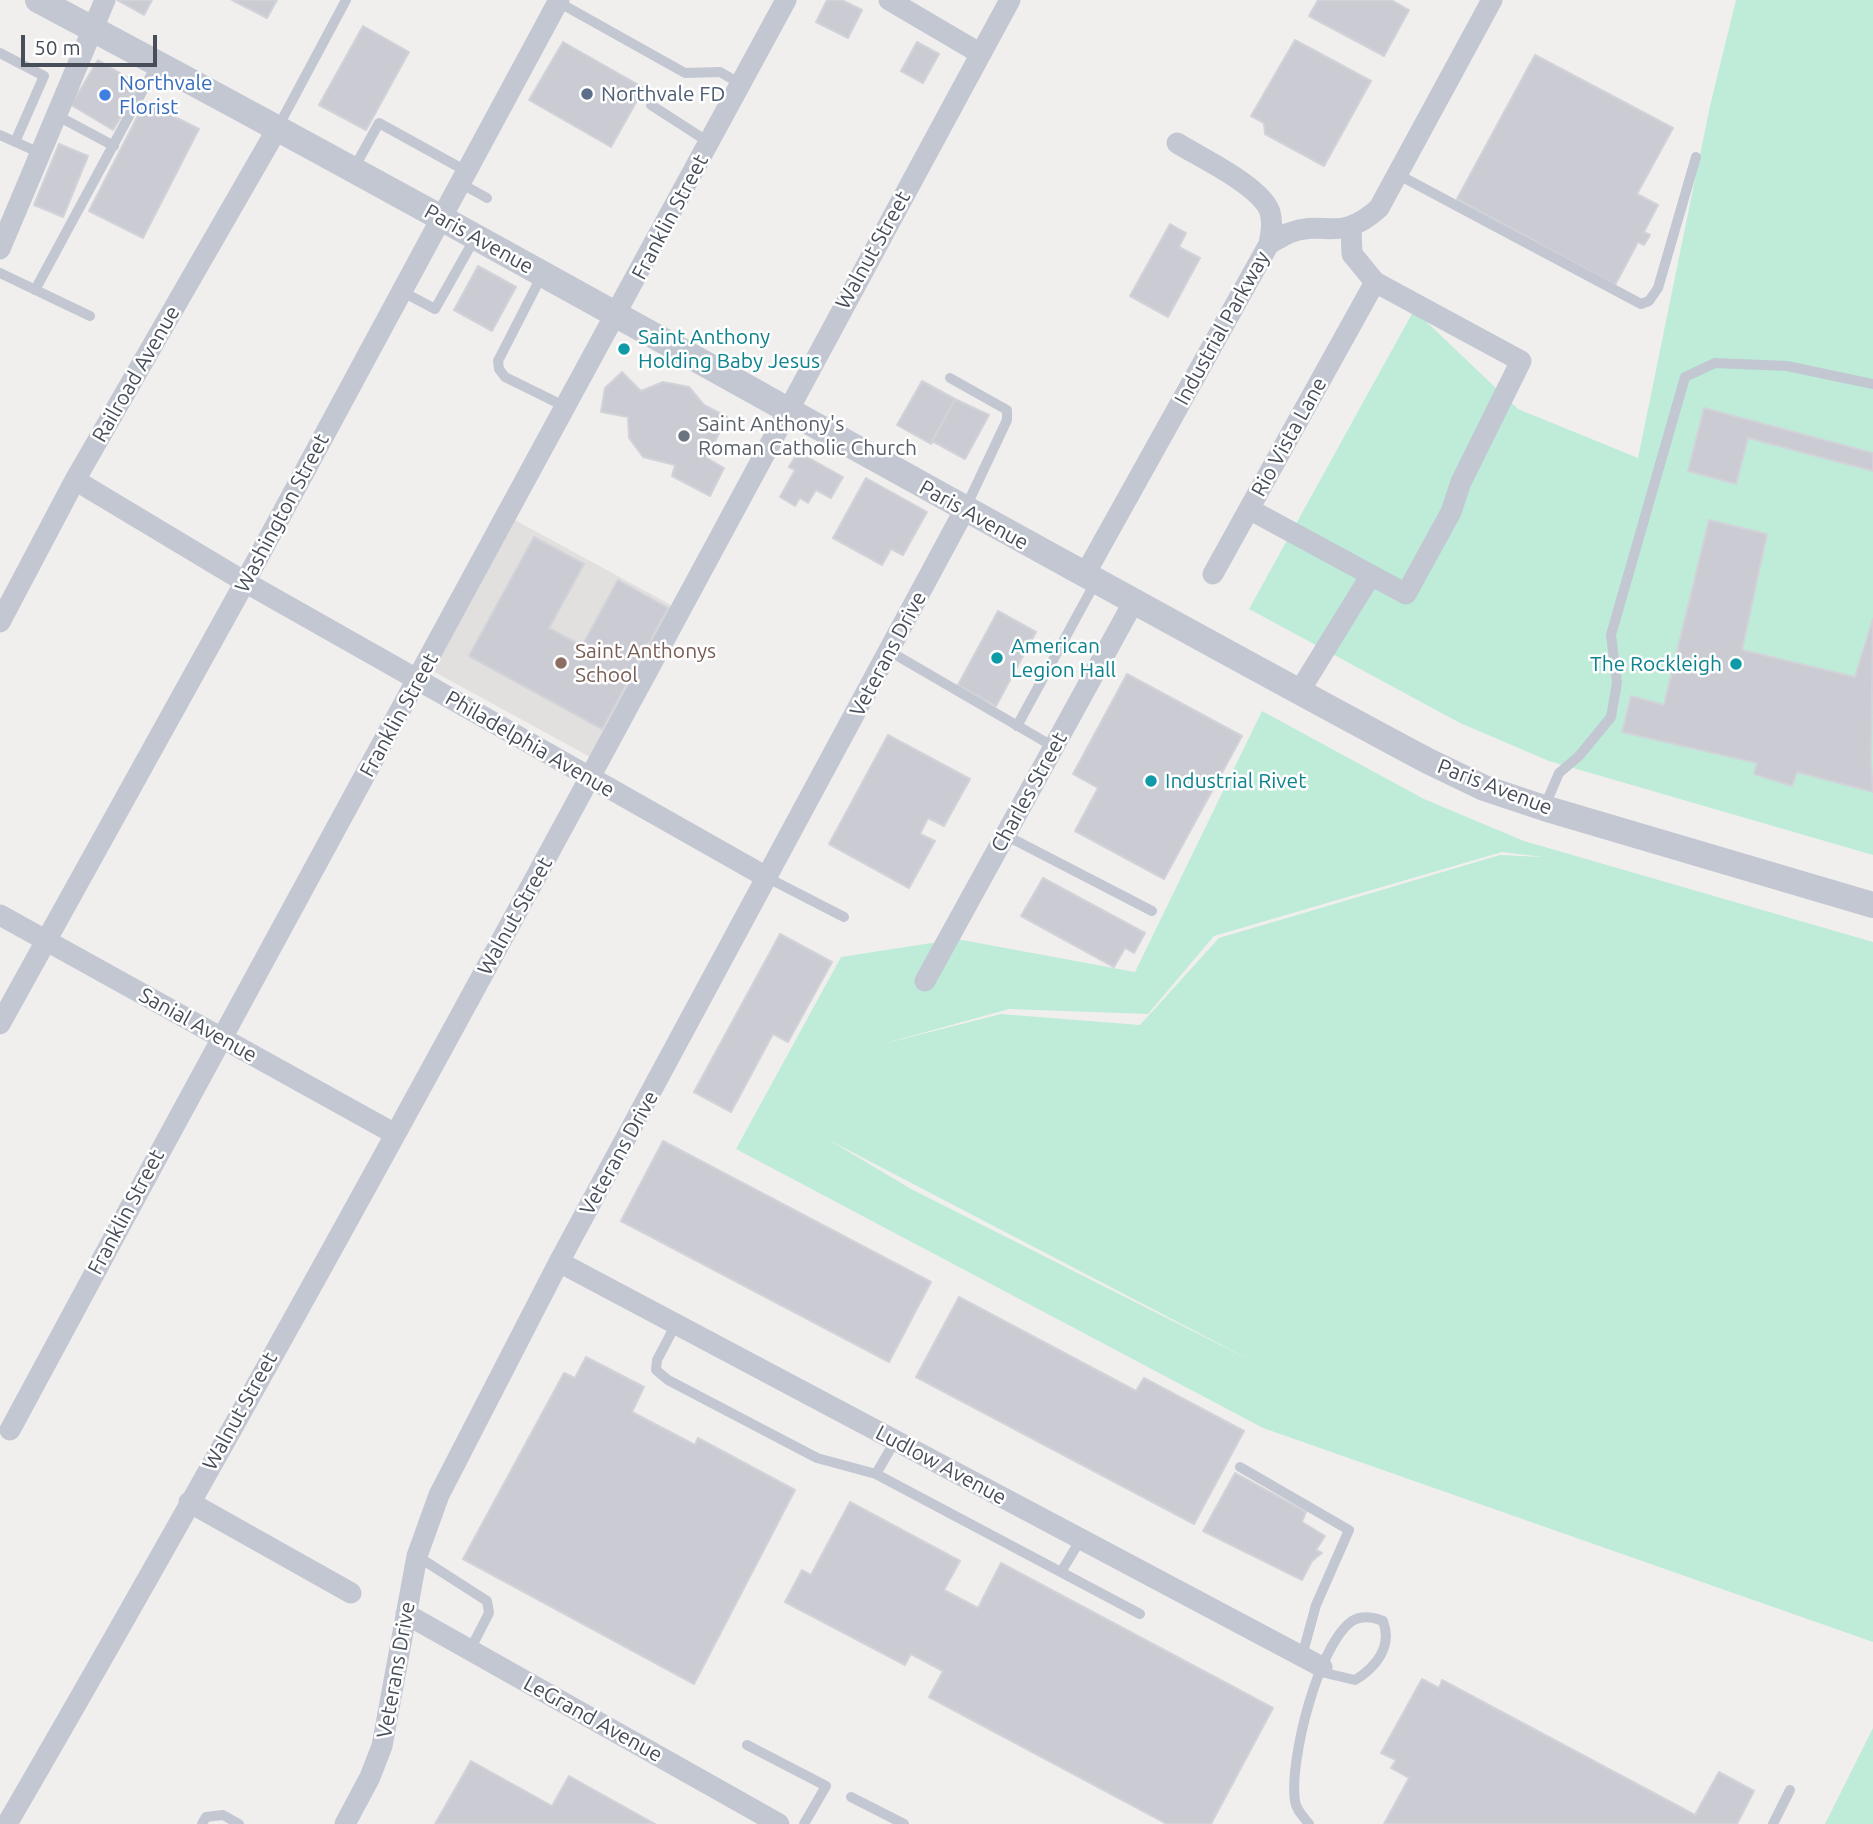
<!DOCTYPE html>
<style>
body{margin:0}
#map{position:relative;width:1873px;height:1824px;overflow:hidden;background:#f1efee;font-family:Ubuntu,sans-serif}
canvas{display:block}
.scale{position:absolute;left:21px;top:35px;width:136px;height:32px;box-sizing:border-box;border:4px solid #474e5a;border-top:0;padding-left:9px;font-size:21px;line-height:24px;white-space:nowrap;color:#474e5a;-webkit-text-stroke:5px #fff;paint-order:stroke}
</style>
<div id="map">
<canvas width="1873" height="1824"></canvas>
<div class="scale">50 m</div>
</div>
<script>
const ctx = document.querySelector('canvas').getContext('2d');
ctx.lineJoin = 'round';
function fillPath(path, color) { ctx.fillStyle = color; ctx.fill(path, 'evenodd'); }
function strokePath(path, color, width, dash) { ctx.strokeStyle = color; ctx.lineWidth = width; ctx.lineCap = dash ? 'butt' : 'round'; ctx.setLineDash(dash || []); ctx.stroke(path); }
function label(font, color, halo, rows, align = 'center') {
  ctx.font = font + ' Ubuntu,sans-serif'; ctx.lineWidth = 5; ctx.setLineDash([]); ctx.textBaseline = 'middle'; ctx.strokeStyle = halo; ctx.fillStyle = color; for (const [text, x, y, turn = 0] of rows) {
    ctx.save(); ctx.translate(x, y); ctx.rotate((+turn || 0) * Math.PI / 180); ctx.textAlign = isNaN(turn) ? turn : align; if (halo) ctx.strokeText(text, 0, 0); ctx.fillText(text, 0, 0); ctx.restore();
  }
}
fillPath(new Path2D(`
 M513,519L673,606L590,757L431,670Z`), '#e1e0df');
fillPath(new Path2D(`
 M1736,0H1873V855L1549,761L1460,723L1249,609L1414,310L1518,409L1638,458L1710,106Z
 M1262,711L1424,799L1524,841L1873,942V1642L1263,1428L736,1149L841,957L957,939L1135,972ZM1502,852L1543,857L1500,855L1219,938L1140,1025L1001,1014L879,1045L1009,1009L1148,1014L1214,936ZM829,1140L1258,1364L911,1189Z
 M1873,1728V1824H1825Z`), '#beecd9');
const building = new Path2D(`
 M117,0H152L144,15Z
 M232,0H277L267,18Z
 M827,0H842L862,10L848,38L816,22Z
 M1318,0H1391L1409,10L1384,56L1309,16Z
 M363,26L409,52L366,130L319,105Z
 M1295,40L1371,81L1324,166L1265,134L1264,123L1251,116Z
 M563,42L644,88L611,147L529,100Z
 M917,42L939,54L923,83L901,71Z
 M1535,55L1673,128L1637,194L1658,205L1644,232L1650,235L1644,245L1638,242L1615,285L1457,199Z
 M98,60L140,85L113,130L71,105Z
 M145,102L199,129L143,238L89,211Z
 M59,144L88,156L63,217L34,205Z
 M1170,224L1186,233L1179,247L1200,258L1168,317L1130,296Z
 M478,266L516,287L492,331L454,310Z
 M622,372L641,391L663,382L689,387L704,405L727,417L707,458L724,468L710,496L672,476L675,465L643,457L629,438L628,417L601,412L605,388Z
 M922,381L955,399L931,444L897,425Z
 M955,399L989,415L965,459L932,441Z
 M1704,408L1873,453V471L1748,438L1736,484L1688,471Z
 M798,452L843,477L831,498L816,490L808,503L800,498L795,506L780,497L795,470L789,467Z
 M866,478L927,512L903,555L891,549L882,565L833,538Z
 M1709,520L1767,534L1742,650L1855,677L1873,619L1871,763L1873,792L1797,772L1792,786L1754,774L1757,763L1622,732L1631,696L1664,705Z
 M534,537L584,564L549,628L582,646L618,580L668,608L602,729L469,656Z
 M998,611L1036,632L996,706L958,685Z
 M1127,674L1242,736L1164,879L1075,831L1098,788L1073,774Z
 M888,735L970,779L944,826L928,818L920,834L935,841L909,888L829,844Z
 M1043,878L1145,933L1134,953L1125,948L1114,967L1021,916Z
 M780,934L832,962L788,1042L773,1034L731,1112L694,1092Z
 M663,1141L931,1282L889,1362L621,1221Z
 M959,1297L1136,1391L1144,1378L1244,1431L1194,1524L916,1377Z
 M586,1357L644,1387L632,1412L695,1445L698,1438L795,1490L694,1684L463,1559L564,1373L575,1378Z
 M1235,1473L1306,1512L1302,1522L1325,1536L1316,1550L1322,1553L1312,1561L1302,1580L1203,1531Z
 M850,1502L960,1561L944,1590L978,1608L1001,1563L1273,1708L1211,1824H1167L929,1697L943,1671L911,1654L905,1665L785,1602L802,1570L811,1575Z
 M1422,1679L1439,1688L1442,1680L1695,1815L1719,1772L1754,1791L1737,1824H1384L1409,1778L1391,1768L1396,1760L1381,1753Z
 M471,1761L552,1806L569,1776L655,1824H435Z`);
fillPath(building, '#cbccd3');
strokePath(building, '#d2d3d9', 2);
strokePath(new Path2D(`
 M558,2L685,73L720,72L741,84
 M0,53L44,76L15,142
 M651,105L710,143
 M56,115L114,146
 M277,129L346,0
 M0,135L40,153
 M353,170L379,123L466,171
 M1397,174L1641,304L1649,301L1658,288L1696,157
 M460,183L487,198
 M0,273L90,316
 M542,275L498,361L499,369L505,377L568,408
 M35,290L157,64
 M401,291L435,309L475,238
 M950,378L1007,410V420L966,507
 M889,651L1054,747
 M1017,726L1095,583
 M1544,808L1559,773L1579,756L1611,717L1617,683L1611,635L1685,377L1715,363L1787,366L1873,384
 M1005,835L1152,911
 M768,878L844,917
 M676,1324L657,1360L656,1370L668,1380L817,1458L876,1474L1140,1614
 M1240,1467L1349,1530L1316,1605L1302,1656
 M876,1474L895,1441
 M417,1556L487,1601L489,1613L470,1650
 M1061,1572L1081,1539
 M747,1745L826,1786L804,1824
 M851,1797L904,1824
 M202,1824L206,1817L223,1815L239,1824
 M1309,1824C1304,1817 1296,1810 1295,1801C1289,1761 1318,1645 1352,1621C1362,1615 1373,1617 1383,1621C1393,1647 1375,1668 1355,1680L1321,1672
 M1773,1824L1790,1790`), '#c2c7d2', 10);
strokePath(new Path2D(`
 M889,0L981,54
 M1177,143C1201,158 1261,186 1270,212C1273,223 1271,233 1269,244
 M1351,228L1352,254L1375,282L1521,361L1461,482L1451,512L1406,594L1249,509L1375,282
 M0,249L105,0
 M75,480L245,582L768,878
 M1213,574L1249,509
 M1084,576L1269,244C1275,241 1282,236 1289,233C1326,219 1339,244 1379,208L1492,0
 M0,622L75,480L277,129
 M1299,692L1371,575
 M0,915L395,1134
 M925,981L1133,603
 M0,1024L245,582L559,0
 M559,1262L1322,1667
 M10,1430C266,952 531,479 786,0
 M189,1502L351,1593
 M406,1614L779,1824
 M7,1824C355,1224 679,610 1010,0
 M345,1824L370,1777L382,1746L417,1556L439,1495L559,1262L965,509`), '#c2c7d2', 21);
strokePath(new Path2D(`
 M38,0C505,247 962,512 1428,761L1484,788L1544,808L1873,905`), '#c2c7d2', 26);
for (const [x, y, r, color] of [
 [587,94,7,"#5c6f8a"],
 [105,95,7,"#3f7fe0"],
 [624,349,7,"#0f9aa8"],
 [684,436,7,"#6b7280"],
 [997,658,7,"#0f9aa8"],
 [561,663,7,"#8d6e63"],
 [1736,664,7,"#0f9aa8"],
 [1151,781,7,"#0f9aa8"]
]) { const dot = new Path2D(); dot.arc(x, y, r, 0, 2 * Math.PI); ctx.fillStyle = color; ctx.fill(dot); strokePath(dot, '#fff', 2.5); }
label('21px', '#366cbe', '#fff', [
 ["Northvale",119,83],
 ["Florist",119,107]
], 'left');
label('21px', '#4e5e75', '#fff', [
 ["Northvale FD",601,94]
], 'left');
label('21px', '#474e5a', '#fff', [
 ["Franklin Street",670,217,-62],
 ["Paris Avenue",479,239,29],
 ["Walnut Street",873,250,-61],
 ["Industrial Parkway",1222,328,-61],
 ["Railroad Avenue",136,374,-60],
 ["Rio Vista Lane",1289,437,-61],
 ["Washington Street",282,513,-62],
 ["Paris Avenue",974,515,29],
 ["Veterans Drive",888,654,-62],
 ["Franklin Street",399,715,-61],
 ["Philadelphia Avenue",530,744,30],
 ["Paris Avenue",1495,787,21],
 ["Charles Street",1029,792,-61],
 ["Walnut Street",515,916,-61],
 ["Sanial Avenue",198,1025,29],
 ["Veterans Drive",619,1153,-61],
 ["Franklin Street",126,1212,-62],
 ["Walnut Street",240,1411,-61],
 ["Ludlow Avenue",941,1465,28],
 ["Veterans Drive",396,1670,-80],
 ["LeGrand Avenue",593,1719,29]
]);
label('21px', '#0d838f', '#fff', [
 ["Saint Anthony",638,337],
 ["Holding Baby Jesus",638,361],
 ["American",1011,646],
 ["Legion Hall",1011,670],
 ["The Rockleigh",1722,664,"right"],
 ["Industrial Rivet",1165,781]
], 'left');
label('21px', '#5b616d', '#fff', [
 ["Saint Anthony's",698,424],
 ["Roman Catholic Church",698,448]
], 'left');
label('21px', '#785e54', '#fff', [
 ["Saint Anthonys",575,651],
 ["School",575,675]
], 'left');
</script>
